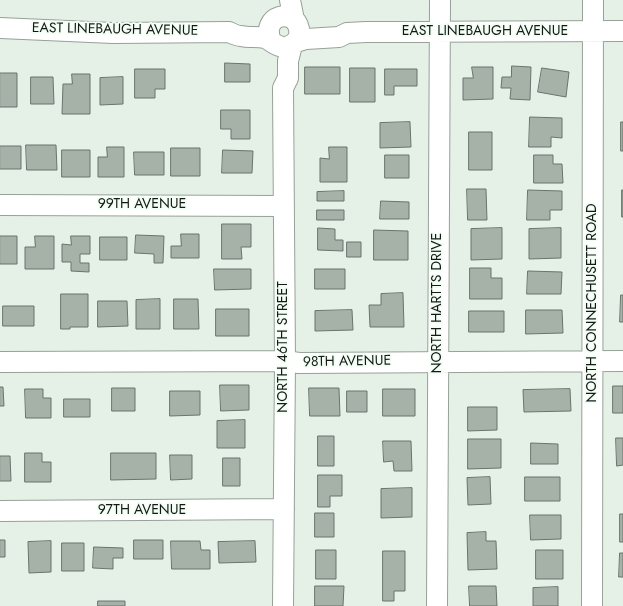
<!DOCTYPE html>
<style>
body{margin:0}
canvas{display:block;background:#e5f1e7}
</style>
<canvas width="623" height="606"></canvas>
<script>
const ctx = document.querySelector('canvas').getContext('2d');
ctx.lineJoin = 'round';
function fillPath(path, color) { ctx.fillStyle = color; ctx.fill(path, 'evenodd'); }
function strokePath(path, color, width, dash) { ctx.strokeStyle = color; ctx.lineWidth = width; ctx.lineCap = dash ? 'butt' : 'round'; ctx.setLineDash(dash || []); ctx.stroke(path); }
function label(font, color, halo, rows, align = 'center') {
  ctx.font = font + ' Jost,sans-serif'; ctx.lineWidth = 3.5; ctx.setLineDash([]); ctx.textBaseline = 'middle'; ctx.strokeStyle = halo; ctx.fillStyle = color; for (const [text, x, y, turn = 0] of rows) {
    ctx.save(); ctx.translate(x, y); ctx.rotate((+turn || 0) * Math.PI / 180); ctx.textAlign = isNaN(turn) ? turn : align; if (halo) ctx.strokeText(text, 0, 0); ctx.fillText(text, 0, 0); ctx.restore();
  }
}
const building = new Path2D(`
 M225,63L250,64V82H225Z
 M512,66L531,67L530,100L510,99L511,88H501L502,77H511Z
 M305,67H340V94H305Z
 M472,67H493V99L463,100V78H473Z
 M350,68H375V102H350Z
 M542,68L569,72L566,97L538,92Z
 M135,69H165V89H155V98H135Z
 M385,69H417V86H394V95H385Z
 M0,73H17V107H0Z
 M72,74H90V114H62L63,84H72Z
 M31,77H53L54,104H31Z
 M123,77V104L100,105V78Z
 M221,110H250V139H231V129H221Z
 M530,117L562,118V138L551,137V147H529Z
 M410,122L411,147L380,148V123Z
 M621,122H623V151H621Z
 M469,132H492V170H469Z
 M26,145H56L57,170H27Z
 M0,146H21V169H0Z
 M107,147H124V177H98V157H107Z
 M329,147H347V182H320V158L329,159Z
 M171,148H200V176H171Z
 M62,150H90V177H62Z
 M223,150L253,151L252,173H222Z
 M134,152H164V175H135Z
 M385,155H409V178H385Z
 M534,155H553V164H562L563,183H534Z
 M467,189H486L487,220H468Z
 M528,190L562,191V210H550V220H527Z
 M622,190H623V217H622Z
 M344,191V201H317V192Z
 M381,201L409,202V219H380Z
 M317,210H344V220H317Z
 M222,224H251V247H241L242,259H222Z
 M318,228L335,229V240H343V251L318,250Z
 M502,228V259L471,260V229Z
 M561,228V258L529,259V229Z
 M374,230L408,231V260H374Z
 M181,234H199V258H171V246H181Z
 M136,235L164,236L163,263H154V254L135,253Z
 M0,236H17V264H0Z
 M35,236H54V269H25V247H35Z
 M71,236H90V254H80V263H89V272L71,271V262H62V244L71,245Z
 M100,237H127V260H100Z
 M347,242H361V257H347Z
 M470,268H491V278H502V299H470Z
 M214,269H251V289L215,290Z
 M315,269H345V289H315Z
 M528,271L562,272L561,294H527Z
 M403,293L404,327H370L369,305H381V294Z
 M61,294H88V327H70V329H61Z
 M621,295H623V322H620Z
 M160,299V329H136V300Z
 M174,299H198L199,329H174Z
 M98,301H127L128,326L98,327Z
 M3,306H34V326H3Z
 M216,309H249V336H216Z
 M352,310L353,330L315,331V311Z
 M526,310H562L563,333L526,334Z
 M469,311H504V332H469Z
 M220,385H249V410L221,411Z
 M613,386H623V413H613Z
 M0,387H3L4,406H0Z
 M112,388H135V411H112Z
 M309,388H339L340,416H310Z
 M25,389H43V398H51V418H26Z
 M383,389H415V416H383Z
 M570,389L571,411L524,412L523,390Z
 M170,391H200V415L170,416Z
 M347,391H367V412H347Z
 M64,399H90V417H64Z
 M468,407H497V430L468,431Z
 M245,420V448H217V421Z
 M318,436H334V466H318Z
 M616,438H623V465L617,466Z
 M468,439H501V468L468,469Z
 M383,441H411L412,471H394L393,461L384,462Z
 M531,443L558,444V464H531Z
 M25,453H42V462H51V482H25Z
 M111,453H156V479L111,480Z
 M170,455H192V479L171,480Z
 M0,456H10L11,481H0Z
 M223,458H240V486H223Z
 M318,475H342V496H330V507H318Z
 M490,477L491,504L468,505L467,478Z
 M525,477H560V501H525Z
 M412,488V517L381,518V489Z
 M315,513H334V537H315Z
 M620,514H623V542H620Z
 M530,515H561V539L531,540Z
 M486,532V541H496L497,569L468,570L467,533Z
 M0,540H5V557H0Z
 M134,540H163V559H134Z
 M51,541V572L29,573L28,542Z
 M171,541H200L201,550H210V569H172Z
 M255,541L256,562L219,563L218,542Z
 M62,543H84V571H62Z
 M94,547L123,548V558H113V569L93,568Z
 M316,550H336V579H316Z
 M536,550H563V579H536Z
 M383,551H405V591H394V601H383Z
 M620,553H623V577H619Z
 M315,586H344L343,606H315Z
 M469,586H496L497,606H470Z
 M558,587V606H533V588Z
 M98,601H125V606H98Z`);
fillPath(building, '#a6b1a8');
strokePath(building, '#69746c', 1);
const minor = new Path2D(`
 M290,0L294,20
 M0,28L113,33L229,32C233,34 237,36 241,36C249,38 257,36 265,38C272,41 276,47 284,47C289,47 294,44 297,40C299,37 300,33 299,29C295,7 260,15 271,41
 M296,42L306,39L339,37L347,33L366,32L623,31
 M0,205L284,206
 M0,362L285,361L299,363L623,361
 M0,511L284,509
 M283,606L285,361L283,88L288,78V61L292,45
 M437,606L440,0
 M592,606L593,0`);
strokePath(minor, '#96a198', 22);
strokePath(minor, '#fff', 20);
label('14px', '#151916', '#f2fef4', [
 ["EAST LINEBAUGH AVENUE",115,30,1],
 ["EAST LINEBAUGH AVENUE",485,32],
 ["99TH AVENUE",142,205],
 ["NORTH HARTTS DRIVE",438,303,-90],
 ["NORTH CONNECHUSETT ROAD",593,303,-90],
 ["NORTH 46TH STREET",284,347,-90],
 ["98TH AVENUE",347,362,-1],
 ["97TH AVENUE",142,511]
]);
</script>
